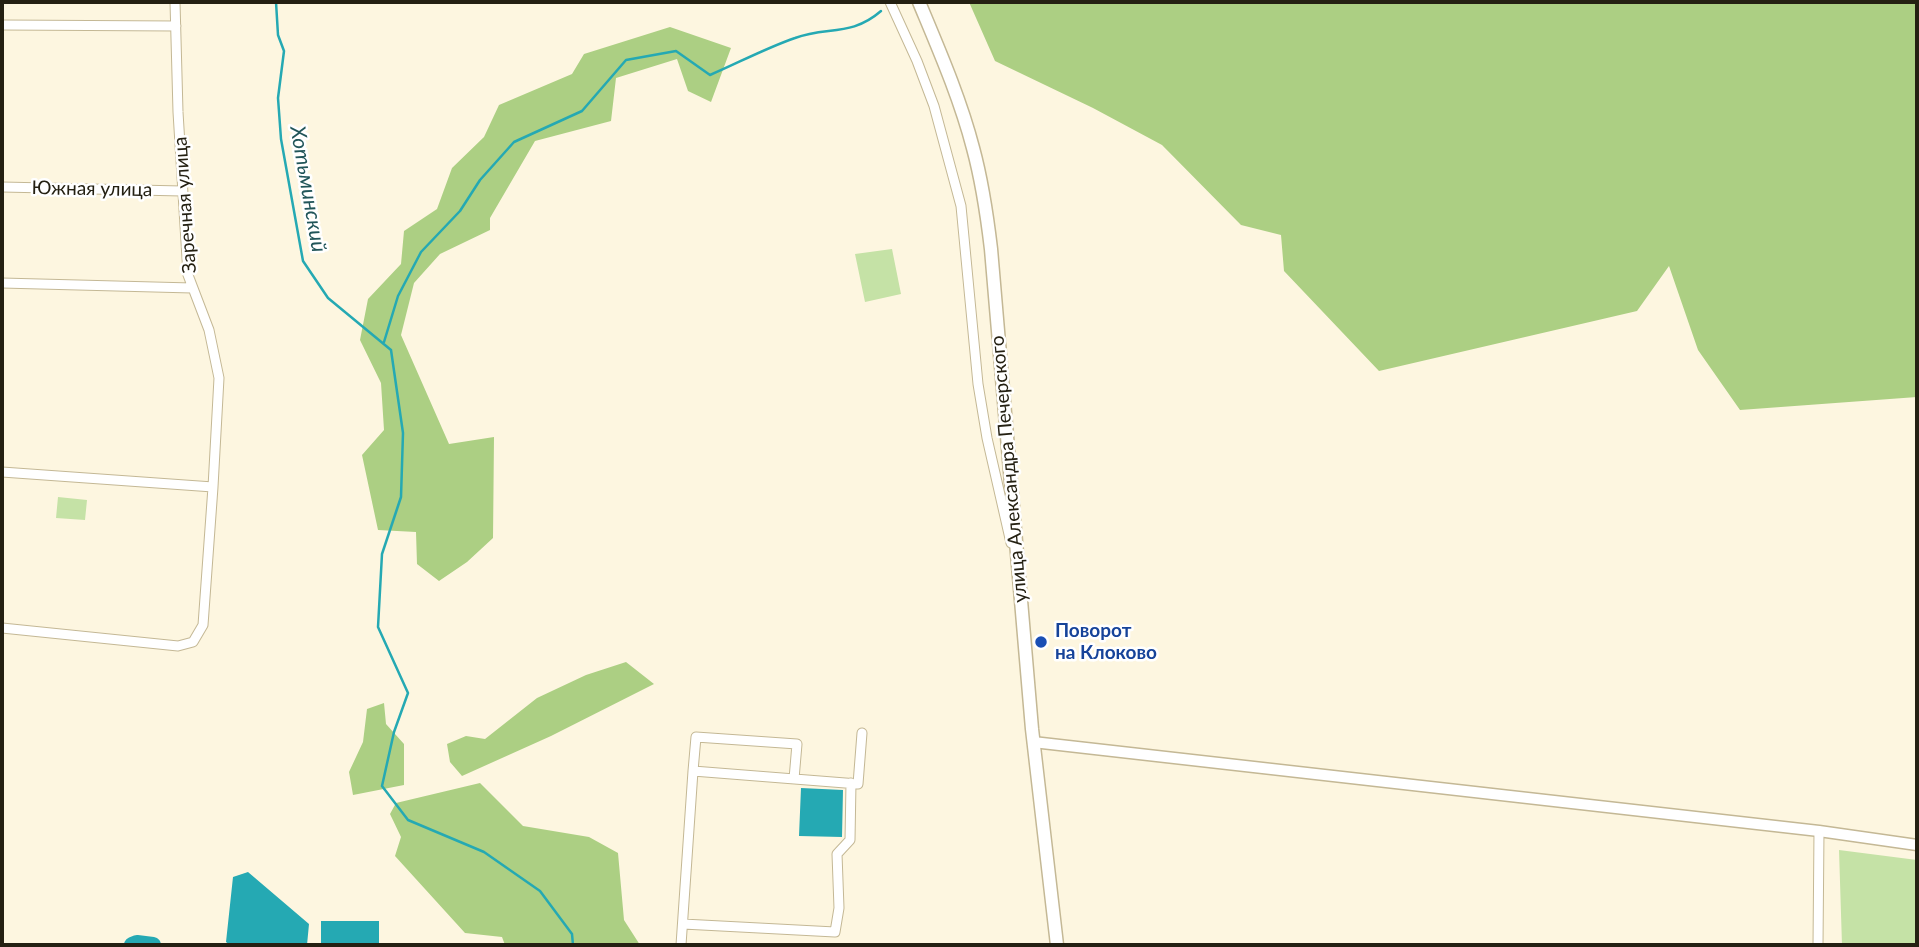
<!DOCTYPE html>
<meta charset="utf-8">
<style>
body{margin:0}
#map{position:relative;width:1919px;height:947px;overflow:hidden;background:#fdf6e0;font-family:Lato,sans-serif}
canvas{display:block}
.frame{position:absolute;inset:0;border:4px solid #242012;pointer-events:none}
</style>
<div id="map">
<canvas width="1919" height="947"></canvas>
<div class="frame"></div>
</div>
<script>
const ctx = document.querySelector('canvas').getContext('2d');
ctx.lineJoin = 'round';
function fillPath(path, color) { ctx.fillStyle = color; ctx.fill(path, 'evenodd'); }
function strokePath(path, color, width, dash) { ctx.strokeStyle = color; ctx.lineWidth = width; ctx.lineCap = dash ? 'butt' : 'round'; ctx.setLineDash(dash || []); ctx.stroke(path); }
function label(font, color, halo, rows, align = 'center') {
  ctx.font = font + ' Lato,sans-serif'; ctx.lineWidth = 5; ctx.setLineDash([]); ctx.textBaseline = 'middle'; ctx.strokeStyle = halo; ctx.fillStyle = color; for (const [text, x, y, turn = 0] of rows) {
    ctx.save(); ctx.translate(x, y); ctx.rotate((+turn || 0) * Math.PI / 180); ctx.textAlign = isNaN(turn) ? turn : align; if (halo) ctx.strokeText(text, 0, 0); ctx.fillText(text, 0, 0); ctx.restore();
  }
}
fillPath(new Path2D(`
 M892,249L901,294L865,302L855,254Z
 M58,497L87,500L85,520L56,518Z
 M1839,850L1917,860V945H1842Z`), '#c5e2a6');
fillPath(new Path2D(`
 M969,2H1917V397L1740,410L1698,350L1669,266L1637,311L1379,371L1284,271L1281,235L1241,225L1162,145L1093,108L995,61Z
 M670,27L731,48L711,102L688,91L677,59L616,78L611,121L535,141L490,218V230L440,254L414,283L401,335L449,444L494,437L493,538L467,562L439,581L417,564L416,532L378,530L362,455L384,430L381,383L360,340L368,299L401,264L404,231L437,209L452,168L484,137L499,105L572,74L584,54Z
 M626,662L654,684L551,736L462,776L450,762L447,744L466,736L485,739L537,698L586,675Z
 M384,703L386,724L404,744V785L353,795L349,772L363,742L367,709Z
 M480,783L523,826L589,837L618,853L624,920L640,945H505L502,937L465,933L395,856L401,837L390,814L396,803Z`), '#accf83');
fillPath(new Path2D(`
 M801,788L843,790L842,837L799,836Z
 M248,872L309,924L307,945H230L226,942L233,877Z
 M321,921H379V945H321Z`), '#25a9b3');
strokePath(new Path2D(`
 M276,2L278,35L284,51L278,98L281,139L303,261L328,298L391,350L403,433L401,497L382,554L378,627L408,693L394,732L382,786L408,820L484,852L540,891L572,934L573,945
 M384,342L398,296L421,252L460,211L480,180L514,142L582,111L626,60L676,51L710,75C738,63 766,48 795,38C827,26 851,37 881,11`), '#25a9b3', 2.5);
strokePath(new Path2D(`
 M132,945L137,943L153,945`), '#25a9b3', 16);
const minor = new Path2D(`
 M890,2L917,61L934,106L961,206L978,384L987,438L1011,543
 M2,25L176,26
 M2,187L182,191
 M2,283L192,288
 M2,472L213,487
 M2,628L178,646L193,642L203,625L213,487L219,378L209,330L188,275L178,112L175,2
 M693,771L696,737L797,744L794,779
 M683,924L835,932L839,908L837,854L850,840L851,783
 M681,945L693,771L858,784L862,733
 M1818,945L1819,831`);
const tertiary = new Path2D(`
 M1033,742L1819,831L1917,845`);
const secondary = new Path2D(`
 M919,2C939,50 960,98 973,148C982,181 987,215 991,249L1032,729L1057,945`);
strokePath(minor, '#c4b895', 11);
strokePath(tertiary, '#c4b895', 13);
strokePath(secondary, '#c4b895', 15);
strokePath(minor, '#fff', 9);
strokePath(tertiary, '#fff', 10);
strokePath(secondary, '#fff', 12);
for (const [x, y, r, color] of [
 [1041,642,7,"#1a4fb4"]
]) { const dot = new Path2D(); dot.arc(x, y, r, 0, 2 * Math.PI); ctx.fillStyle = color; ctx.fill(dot); strokePath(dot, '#fff', 2.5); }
label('19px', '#242012', '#fff', [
 ["Южная улица",92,189,1],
 ["Заречная улица",185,205,-94],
 ["улица Александра Печерского",1009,469,-95]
]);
label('bold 19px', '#164399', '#fff', [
 ["Поворот",1055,631],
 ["на Клоково",1055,653]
], 'left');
label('italic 21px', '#215559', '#fff', [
 ["Хотьминский",308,189,80]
]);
</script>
